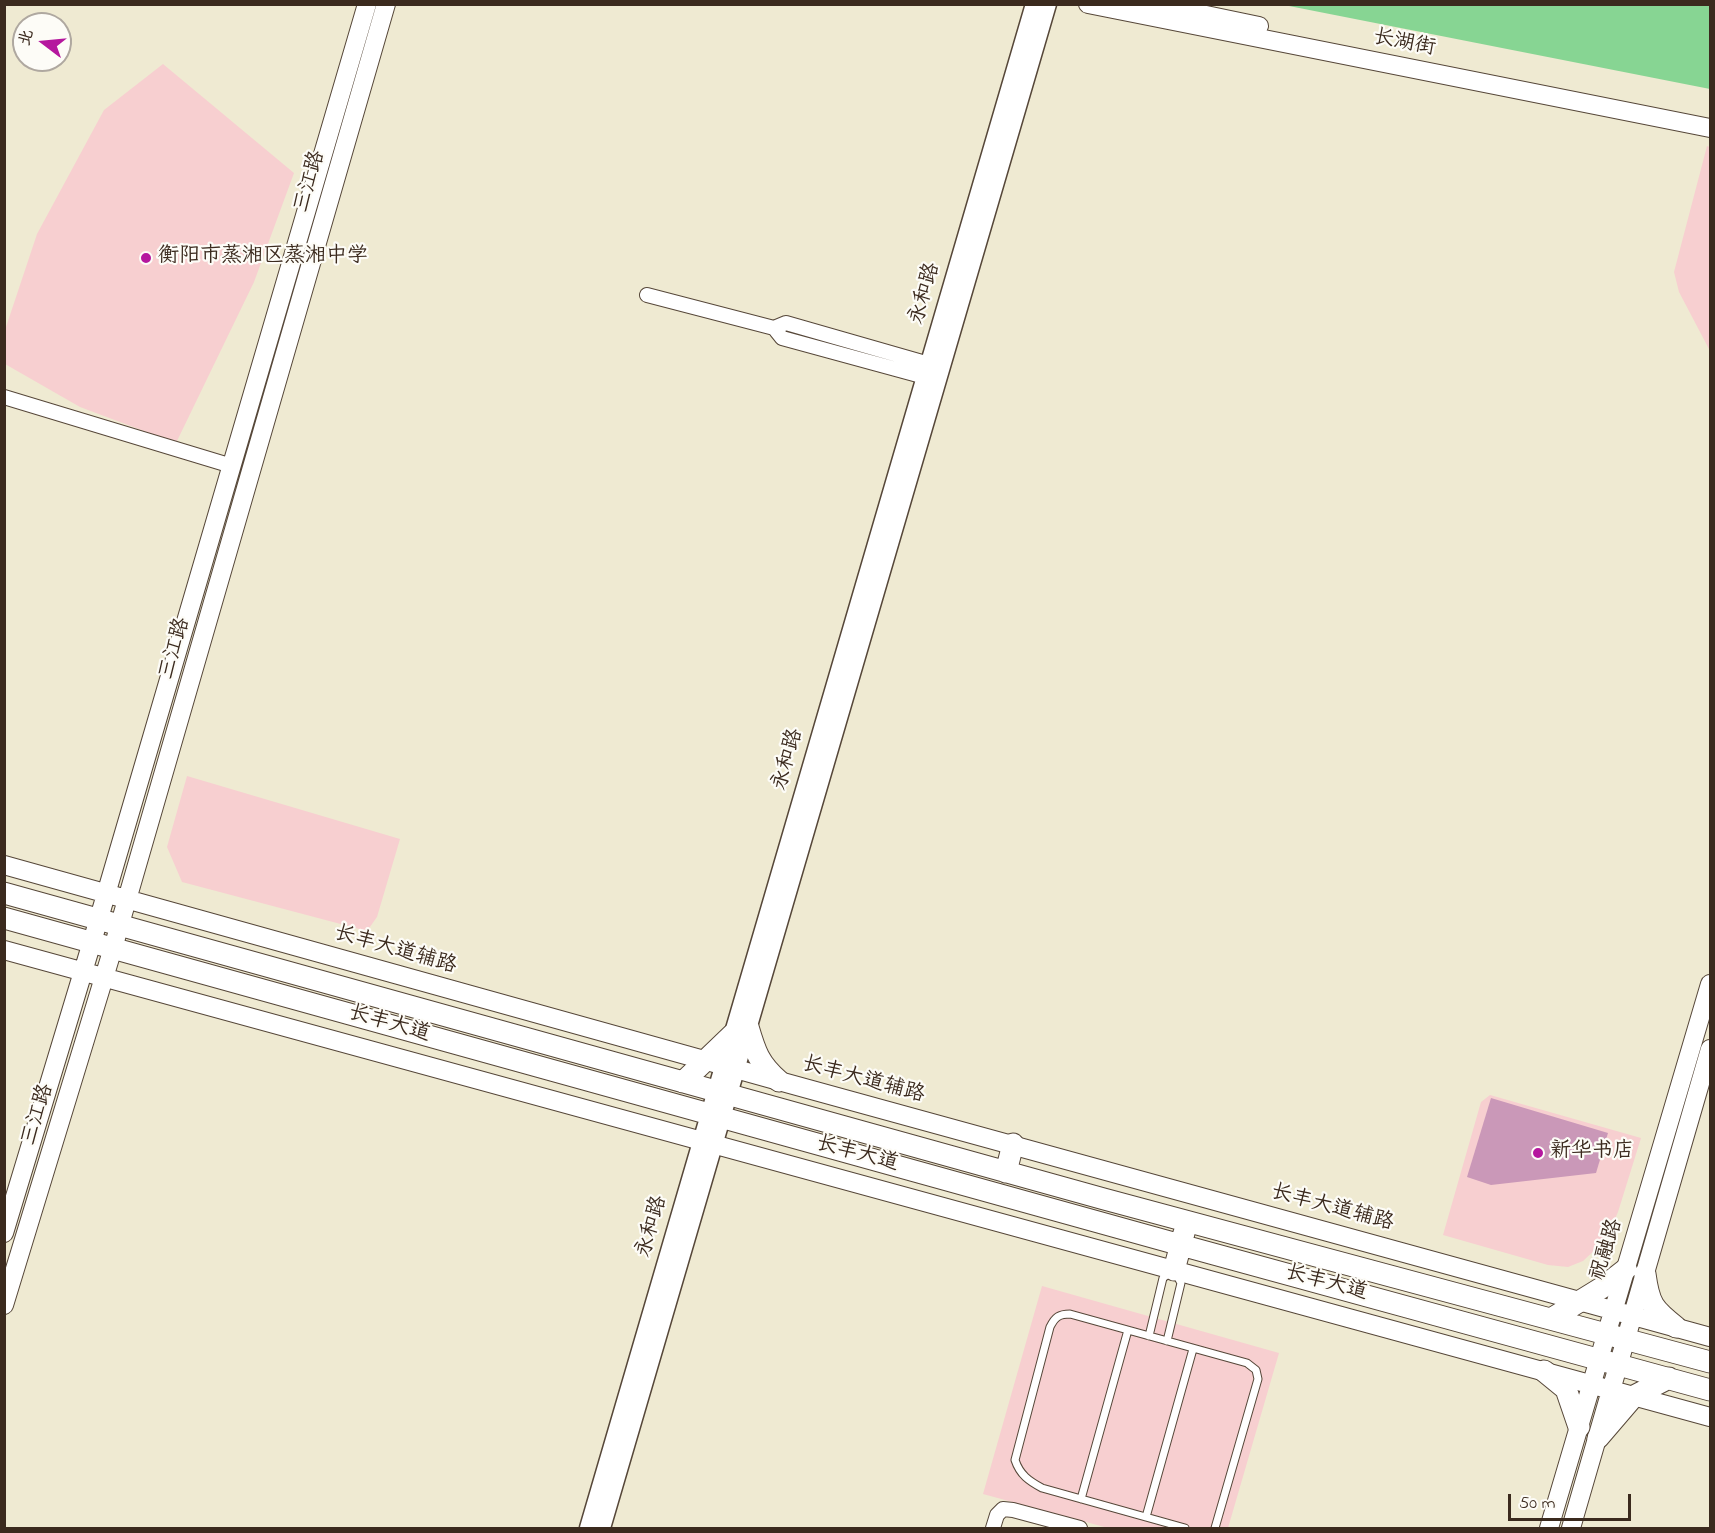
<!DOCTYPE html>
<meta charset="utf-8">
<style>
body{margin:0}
#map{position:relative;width:1715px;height:1533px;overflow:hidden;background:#efead2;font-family:"Indie Flower","LXGW WenKai TC",sans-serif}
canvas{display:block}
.frame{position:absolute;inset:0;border:6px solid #3b2a1e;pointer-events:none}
.north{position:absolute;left:12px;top:12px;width:60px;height:60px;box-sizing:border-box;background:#fdfcf7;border:2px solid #afa8a0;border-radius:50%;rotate:286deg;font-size:16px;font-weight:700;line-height:24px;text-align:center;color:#3b2a1e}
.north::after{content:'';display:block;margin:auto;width:21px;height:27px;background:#b5179e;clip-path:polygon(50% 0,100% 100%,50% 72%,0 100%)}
.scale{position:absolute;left:1508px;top:1494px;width:123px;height:27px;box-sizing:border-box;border:3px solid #3b2a1e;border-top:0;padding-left:8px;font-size:18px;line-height:21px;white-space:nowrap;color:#3b2a1e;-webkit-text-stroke:4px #fdfcf7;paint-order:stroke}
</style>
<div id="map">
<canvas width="1715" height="1533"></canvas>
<div class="frame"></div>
<div class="north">北</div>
<div class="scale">50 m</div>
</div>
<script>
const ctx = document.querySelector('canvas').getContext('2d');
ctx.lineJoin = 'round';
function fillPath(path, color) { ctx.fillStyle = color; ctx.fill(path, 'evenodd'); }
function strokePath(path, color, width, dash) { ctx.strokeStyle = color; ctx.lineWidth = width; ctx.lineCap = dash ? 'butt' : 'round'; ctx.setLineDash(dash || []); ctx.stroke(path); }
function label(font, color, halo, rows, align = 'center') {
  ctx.font = font + ' "Indie Flower","LXGW WenKai TC",sans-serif'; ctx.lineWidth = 4.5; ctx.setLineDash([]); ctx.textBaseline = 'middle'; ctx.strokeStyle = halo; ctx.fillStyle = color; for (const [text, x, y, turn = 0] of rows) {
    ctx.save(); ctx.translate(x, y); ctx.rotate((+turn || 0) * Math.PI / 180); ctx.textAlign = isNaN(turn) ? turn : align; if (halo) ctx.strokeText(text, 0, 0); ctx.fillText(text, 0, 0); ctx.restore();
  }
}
fillPath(new Path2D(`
 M163,64L294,173L254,282L176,443L80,407L5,364V330L37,234L104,110Z
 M1707,146L1710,147V351L1679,292L1674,272Z
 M187,776L400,839L377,917L367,931L182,882L167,847Z
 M1490,1095L1641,1138L1618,1212L1610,1230L1598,1247L1583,1261L1568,1267L1548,1265L1443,1235L1481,1102Z
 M1042,1286L1279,1353L1228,1528H1108L983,1494Z`), '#f7cfd0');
fillPath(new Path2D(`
 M1284,5H1710V89Z`), '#87d593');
fillPath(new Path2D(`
 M1491,1098L1608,1133L1596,1173L1491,1185L1467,1177Z`), '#ca98b8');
const service = new Path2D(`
 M1149,1336L1163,1278L1174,1270L1181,1283L1167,1341
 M1081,1499L1128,1330
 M1146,1517L1193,1349
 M1185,1528L1042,1488C1029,1481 1020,1475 1015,1460L1050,1327C1055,1317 1059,1314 1070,1314L1247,1363L1256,1370L1258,1379L1215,1528`);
const minor = new Path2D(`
 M647,295L774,328L786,323L929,364L936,371
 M774,328L782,338L925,377L932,376
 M4,397L232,466
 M993,1528L997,1515L1003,1509L1013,1510L1080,1528`);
const tertiary = new Path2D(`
 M588,1528L1034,4
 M602,1528L1048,4`);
const secondary = new Path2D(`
 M1088,4L1710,128
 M1153,4L1259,26
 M4,865L779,1081L1710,1337
 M4,950L1710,1417
 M4,1233L92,942L367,4
 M4,1305L113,948L386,4
 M1549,1528L1710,984
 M1571,1528L1710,1049`);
const primary = new Path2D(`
 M4,893L1104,1199L1710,1362
 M4,918L1188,1247L1710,1390
 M748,1027C755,1051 759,1064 779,1081
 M683,1082L733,1034
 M1006,1172L1013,1144
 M1174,1270L1184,1233
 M1645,1274C1649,1304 1653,1309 1676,1327
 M1551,1319L1603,1287L1626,1269
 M1544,1371L1566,1389L1579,1427
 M1598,1438L1634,1396L1669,1378`);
strokePath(service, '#564739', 9);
strokePath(minor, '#564739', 16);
strokePath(tertiary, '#564739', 19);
strokePath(secondary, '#564739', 20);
strokePath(primary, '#564739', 23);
strokePath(service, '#fff', 7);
strokePath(minor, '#fff', 14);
strokePath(tertiary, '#fff', 16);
strokePath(secondary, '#fff', 18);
strokePath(primary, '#fff', 21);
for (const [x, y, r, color] of [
 [146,258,6,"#b5179e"],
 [1538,1153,6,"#b5179e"]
]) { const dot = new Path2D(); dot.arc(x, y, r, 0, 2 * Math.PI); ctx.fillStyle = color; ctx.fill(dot); strokePath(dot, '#fdfcf7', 2); }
label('21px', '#3b2a1e', '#fdfcf7', [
 ["长湖街",1404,44,11],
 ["三江路",311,182,-74],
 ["永和路",926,294,-74],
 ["三江路",176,649,-74],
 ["永和路",789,760,-74],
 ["长丰大道辅路",395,951,16],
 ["长丰大道",389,1025,16],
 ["长丰大道辅路",863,1081,15],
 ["三江路",39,1115,-73],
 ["长丰大道",857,1155,15],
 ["长丰大道辅路",1332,1209,15],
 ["永和路",653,1227,-74],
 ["祝融路",1608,1250,-73],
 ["长丰大道",1326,1284,15]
]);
label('21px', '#3b2a1e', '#fdfcf7', [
 ["衡阳市蒸湘区蒸湘中学",158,258],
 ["新华书店",1550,1153]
], 'left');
</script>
